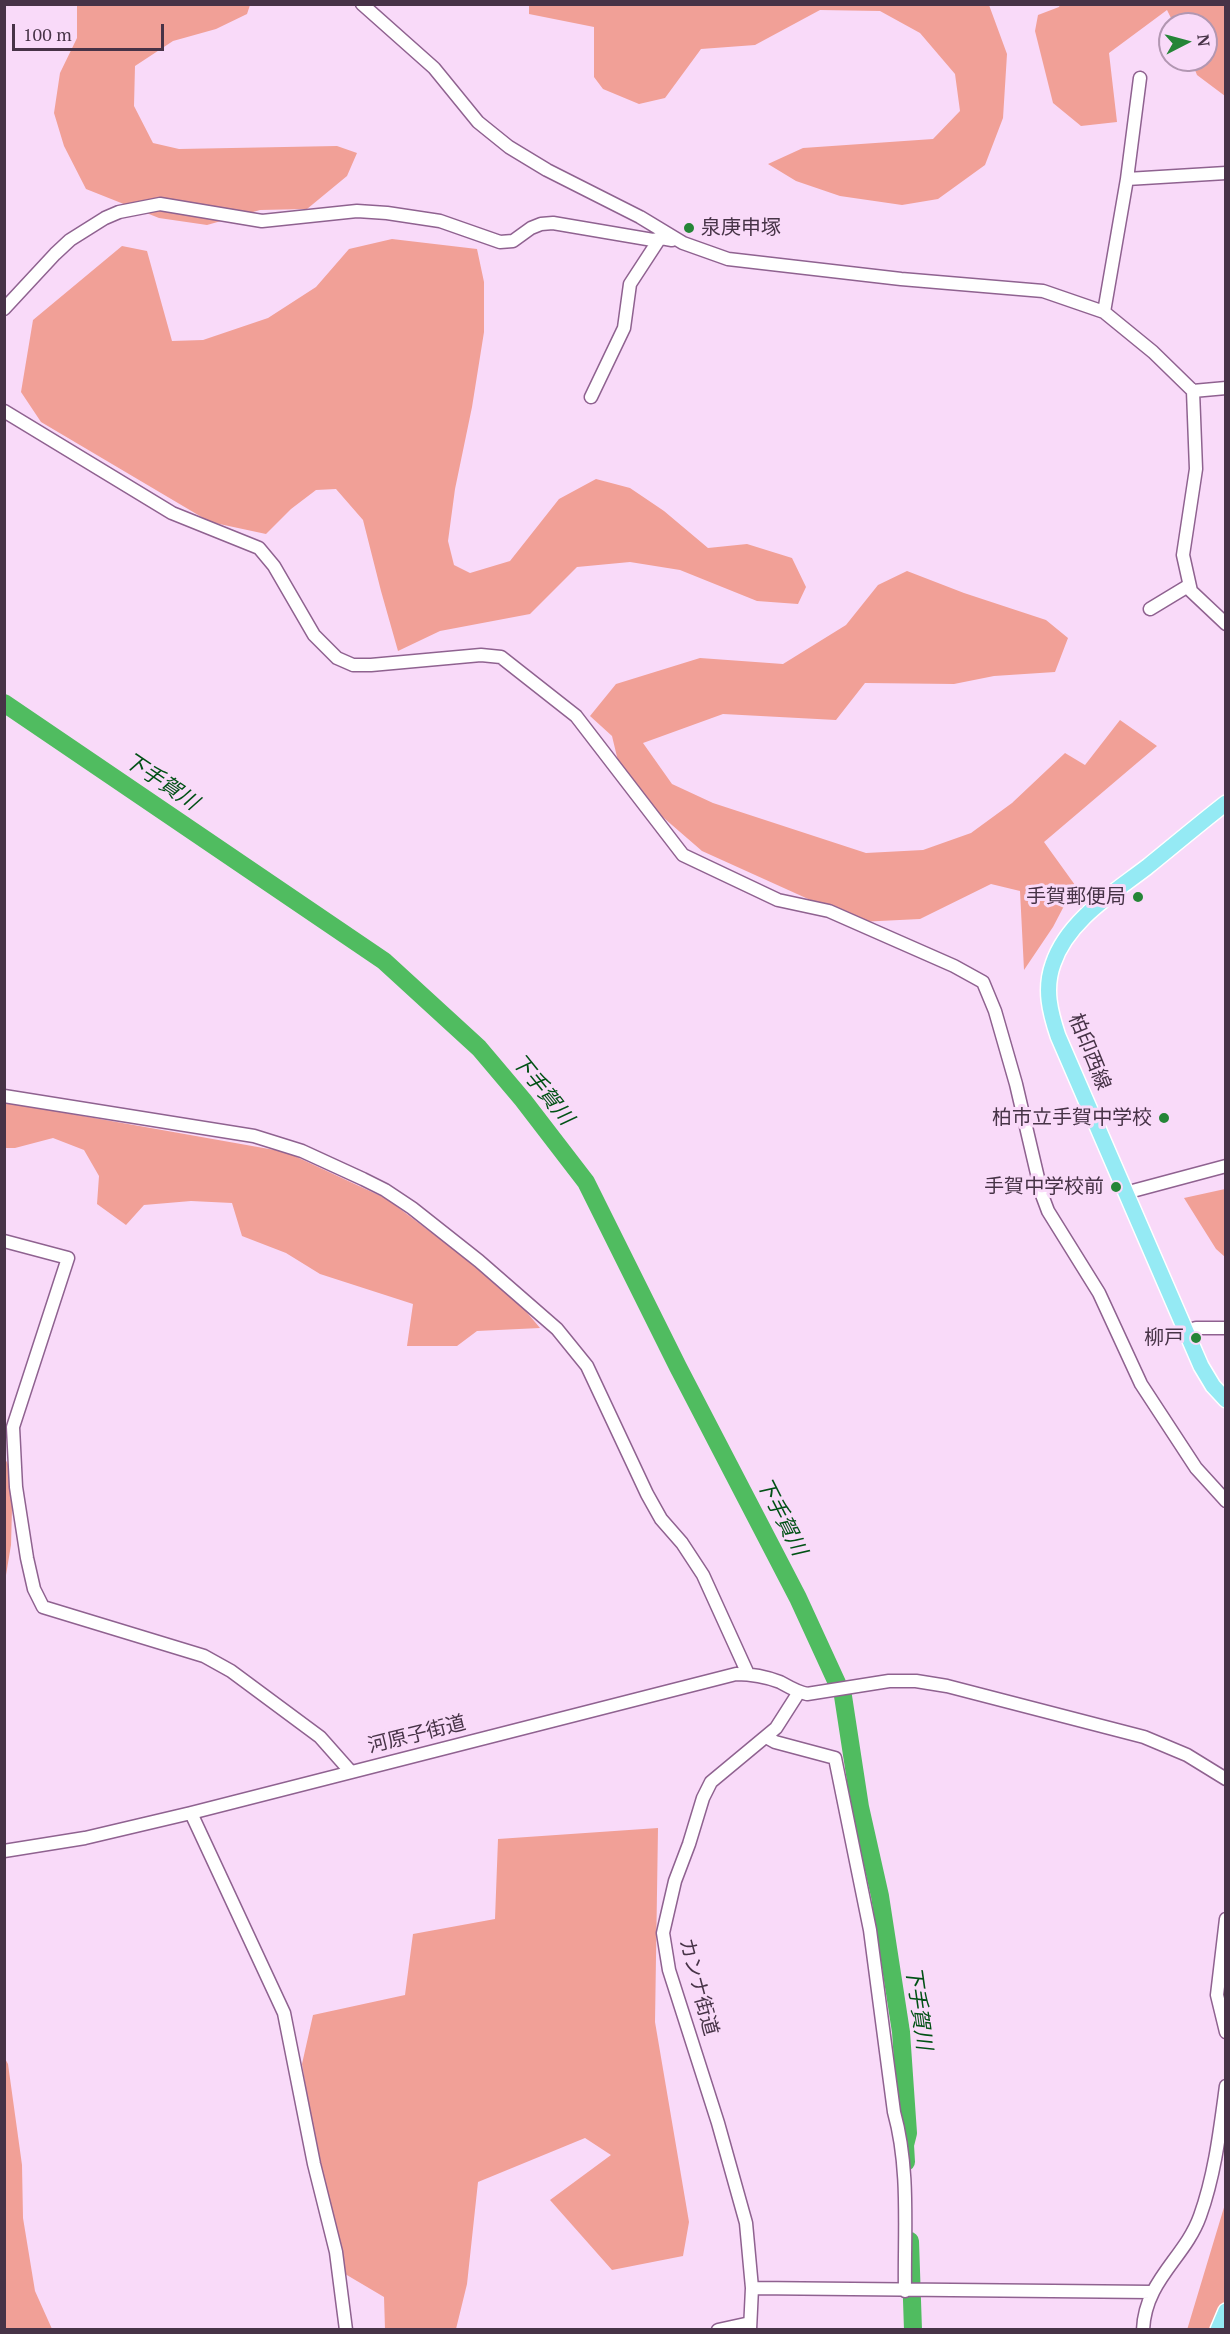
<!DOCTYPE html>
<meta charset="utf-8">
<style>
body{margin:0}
#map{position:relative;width:1230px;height:2334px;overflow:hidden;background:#f9daf9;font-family:"PT Serif",serif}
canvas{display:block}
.frame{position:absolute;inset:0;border:6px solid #473347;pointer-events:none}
.north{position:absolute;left:1158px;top:12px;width:60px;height:60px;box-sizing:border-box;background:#f9daf9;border:2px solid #b297b2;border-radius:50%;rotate:84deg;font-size:16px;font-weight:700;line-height:24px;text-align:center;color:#473347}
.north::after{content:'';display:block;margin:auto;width:21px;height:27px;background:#258537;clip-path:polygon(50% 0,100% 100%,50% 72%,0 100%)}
.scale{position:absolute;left:12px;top:24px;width:152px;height:27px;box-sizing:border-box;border:3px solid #473347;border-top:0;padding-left:8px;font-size:18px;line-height:21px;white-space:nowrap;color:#473347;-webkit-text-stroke:4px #f9daf9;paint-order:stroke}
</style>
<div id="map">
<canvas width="1230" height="2334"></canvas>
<div class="frame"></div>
<div class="north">N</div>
<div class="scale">100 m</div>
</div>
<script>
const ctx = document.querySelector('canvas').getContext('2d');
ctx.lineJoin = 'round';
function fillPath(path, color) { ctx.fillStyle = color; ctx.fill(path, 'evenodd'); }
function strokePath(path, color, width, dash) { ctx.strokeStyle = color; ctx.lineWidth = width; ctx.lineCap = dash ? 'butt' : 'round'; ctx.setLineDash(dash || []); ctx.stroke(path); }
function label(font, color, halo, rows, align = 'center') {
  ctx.font = font + ' "PT Serif","Noto Sans JP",serif'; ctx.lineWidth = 6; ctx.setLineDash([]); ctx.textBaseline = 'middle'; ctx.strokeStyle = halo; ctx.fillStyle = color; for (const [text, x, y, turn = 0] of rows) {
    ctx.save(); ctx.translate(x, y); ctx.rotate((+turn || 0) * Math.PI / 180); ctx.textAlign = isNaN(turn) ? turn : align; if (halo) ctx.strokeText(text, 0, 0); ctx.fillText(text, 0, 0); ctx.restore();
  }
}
fillPath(new Path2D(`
 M77,5H250L247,14L216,29L173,41L135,66L134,106L153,143L179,149L337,146L357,153L347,176L307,209L260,210L207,225L159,218L86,189L64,146L54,113L60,73L77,38Z
 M529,5H989L1007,54L1003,118L985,165L938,199L902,205L840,196L796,181L768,164L803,148L933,139L960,111L955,74L920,33L880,11L820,10L755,45L701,49L665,98L639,104L603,89L594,77V27L529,14Z
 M1060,5H1225V96L1197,75L1191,60H1206V24H1174L1167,10L1109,53L1117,122L1081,126L1053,103L1035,31L1038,15L1059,7Z
 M392,239L477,249L484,282V332L472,407L455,489L448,541L454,565L470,573L510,561L559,499L596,479L630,488L664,511L708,548L747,544L792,558L806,587L798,604L757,601L680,570L630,562L577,567L530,614L440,631L398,651L381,591L363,520L336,489L316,490L291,509L266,534L210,522L41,422L21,392L33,320L122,246L147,251L172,341L203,340L268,318L316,287L349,249Z
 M907,571L964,593L1046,620L1068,638L1055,672L994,676L954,684L865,683L836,720L723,714L643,743L672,784L713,803L866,853L923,850L971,833L1012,803L1065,753L1085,765L1120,720L1157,746L1044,842L1075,885L1053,927L1024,970L1020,891L991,884L920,919L859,922L702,851L650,806L618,761L612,736L590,716L616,684L700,658L783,664L846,625L878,585Z
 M4,1102L286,1152L387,1199L482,1271L524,1309L540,1328L477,1331L457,1346H407L413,1304L320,1274L286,1253L242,1236L232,1203L191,1201L144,1205L126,1225L97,1204L99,1176L84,1150L53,1138L15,1148H5Z
 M1225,1189H1226L1225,1257L1216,1249L1184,1198Z
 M5,1459L13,1472L11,1545L5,1581Z
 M658,1828L655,2022L689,2222L683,2256L612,2270L550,2200L611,2155L585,2138L478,2182L467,2284L456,2329H385L384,2297L335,2268L302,2064L313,2015L405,1995L413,1934L495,1919L498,1839Z
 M4,2057L8,2064L22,2165L23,2218L35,2291L52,2329H5Z
 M1225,2204V2303L1213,2329L1187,2330Z`), '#f1a097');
strokePath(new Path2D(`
 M4,703L384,961L479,1048L523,1100L586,1182L678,1367L798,1598L837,1683
 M843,1696L860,1807L880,1896L901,2032L908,2133L905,2145L906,2162
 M910,2241L913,2330`), '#50bc60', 18);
const minor = new Path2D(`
 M362,4L434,68L478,122L509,147L547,170L640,217L683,243L728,259L901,279L1043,291L1104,312L1153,352L1193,391L1226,388
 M1127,179L1140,78
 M4,309L55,254L70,240L105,218L119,212L160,204L262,221L357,211L387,213L440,221L500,242L513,241L531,228L541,224L553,223L653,240L661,238L672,240
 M1104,312L1127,179L1226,173
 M1193,391L1196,469L1183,555L1191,591L1226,624
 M591,397L624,328L630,284L662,235
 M4,411L172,513L259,548L274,566L314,635L337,658L353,665H371L481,655L501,657L576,716L683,855L778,900L829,911L954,966L983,982L995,1011L1016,1084L1042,1195L1048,1211L1099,1293L1141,1384L1196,1468L1226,1501
 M1150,609L1188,586
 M4,1096L254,1136L302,1151L363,1179L385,1190L412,1208L479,1261L557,1329L587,1366L647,1494L661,1519L682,1543L703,1575L748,1674
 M1125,1193L1226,1166
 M4,1241L68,1258L13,1427L16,1487L27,1558L34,1589L43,1607L204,1656L231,1671L320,1737L351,1772
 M1185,1331L1196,1328H1226
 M766,1737L775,1742L835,1758L870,1930L894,2112C910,2169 904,2232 905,2291
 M191,1813L284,2013L314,2164L336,2252L346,2330
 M4,1851L85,1838L191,1813L736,1674C750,1674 767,1677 780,1682C789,1687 797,1692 807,1694L889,1681H916L947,1686L1144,1737L1187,1755L1226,1779
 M1226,1919L1217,1995L1226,2032
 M752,2288L1152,2292
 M718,2330L750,2323
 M750,2330L752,2288L746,2223L718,2123L669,1970L663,1933L675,1881L689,1844L703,1798L711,1782L776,1728L799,1692
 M1143,2330C1145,2280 1185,2258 1200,2216C1215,2174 1220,2130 1226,2086`);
const major = new Path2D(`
 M1226,803C1199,824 1173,846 1147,867C1113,893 1067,921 1053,964C1044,989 1050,1012 1058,1036L1201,1366L1213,1386L1226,1400
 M1218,2330L1226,2311`);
strokePath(minor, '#8f6290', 15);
strokePath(major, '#fff', 18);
strokePath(minor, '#fff', 12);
strokePath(major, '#95eaf4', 15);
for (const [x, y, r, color] of [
 [689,228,6,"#258537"],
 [1138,897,6,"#258537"],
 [1164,1118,6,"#258537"],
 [1116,1187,6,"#258537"],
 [1196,1338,6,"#258537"]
]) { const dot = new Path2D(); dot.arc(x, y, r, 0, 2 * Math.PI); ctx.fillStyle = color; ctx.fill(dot); strokePath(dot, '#f9daf9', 2); }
label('20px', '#473347', '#f9daf9', [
 ["泉庚申塚",701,228,"left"],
 ["手賀郵便局",1126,897],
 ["柏市立手賀中学校",1152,1118],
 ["手賀中学校前",1104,1187],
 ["柳戸",1184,1338]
], 'right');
label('20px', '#473347', '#f9daf9', [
 ["柏印西線",1089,1052,68],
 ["河原子街道",417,1735,-14],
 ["カンナ街道",698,1987,75]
]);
label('italic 21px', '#005115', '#f9daf9', [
 ["下手賀川",161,782,34],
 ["下手賀川",542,1090,51],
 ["下手賀川",781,1517,63],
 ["下手賀川",918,2008,82]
]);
</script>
